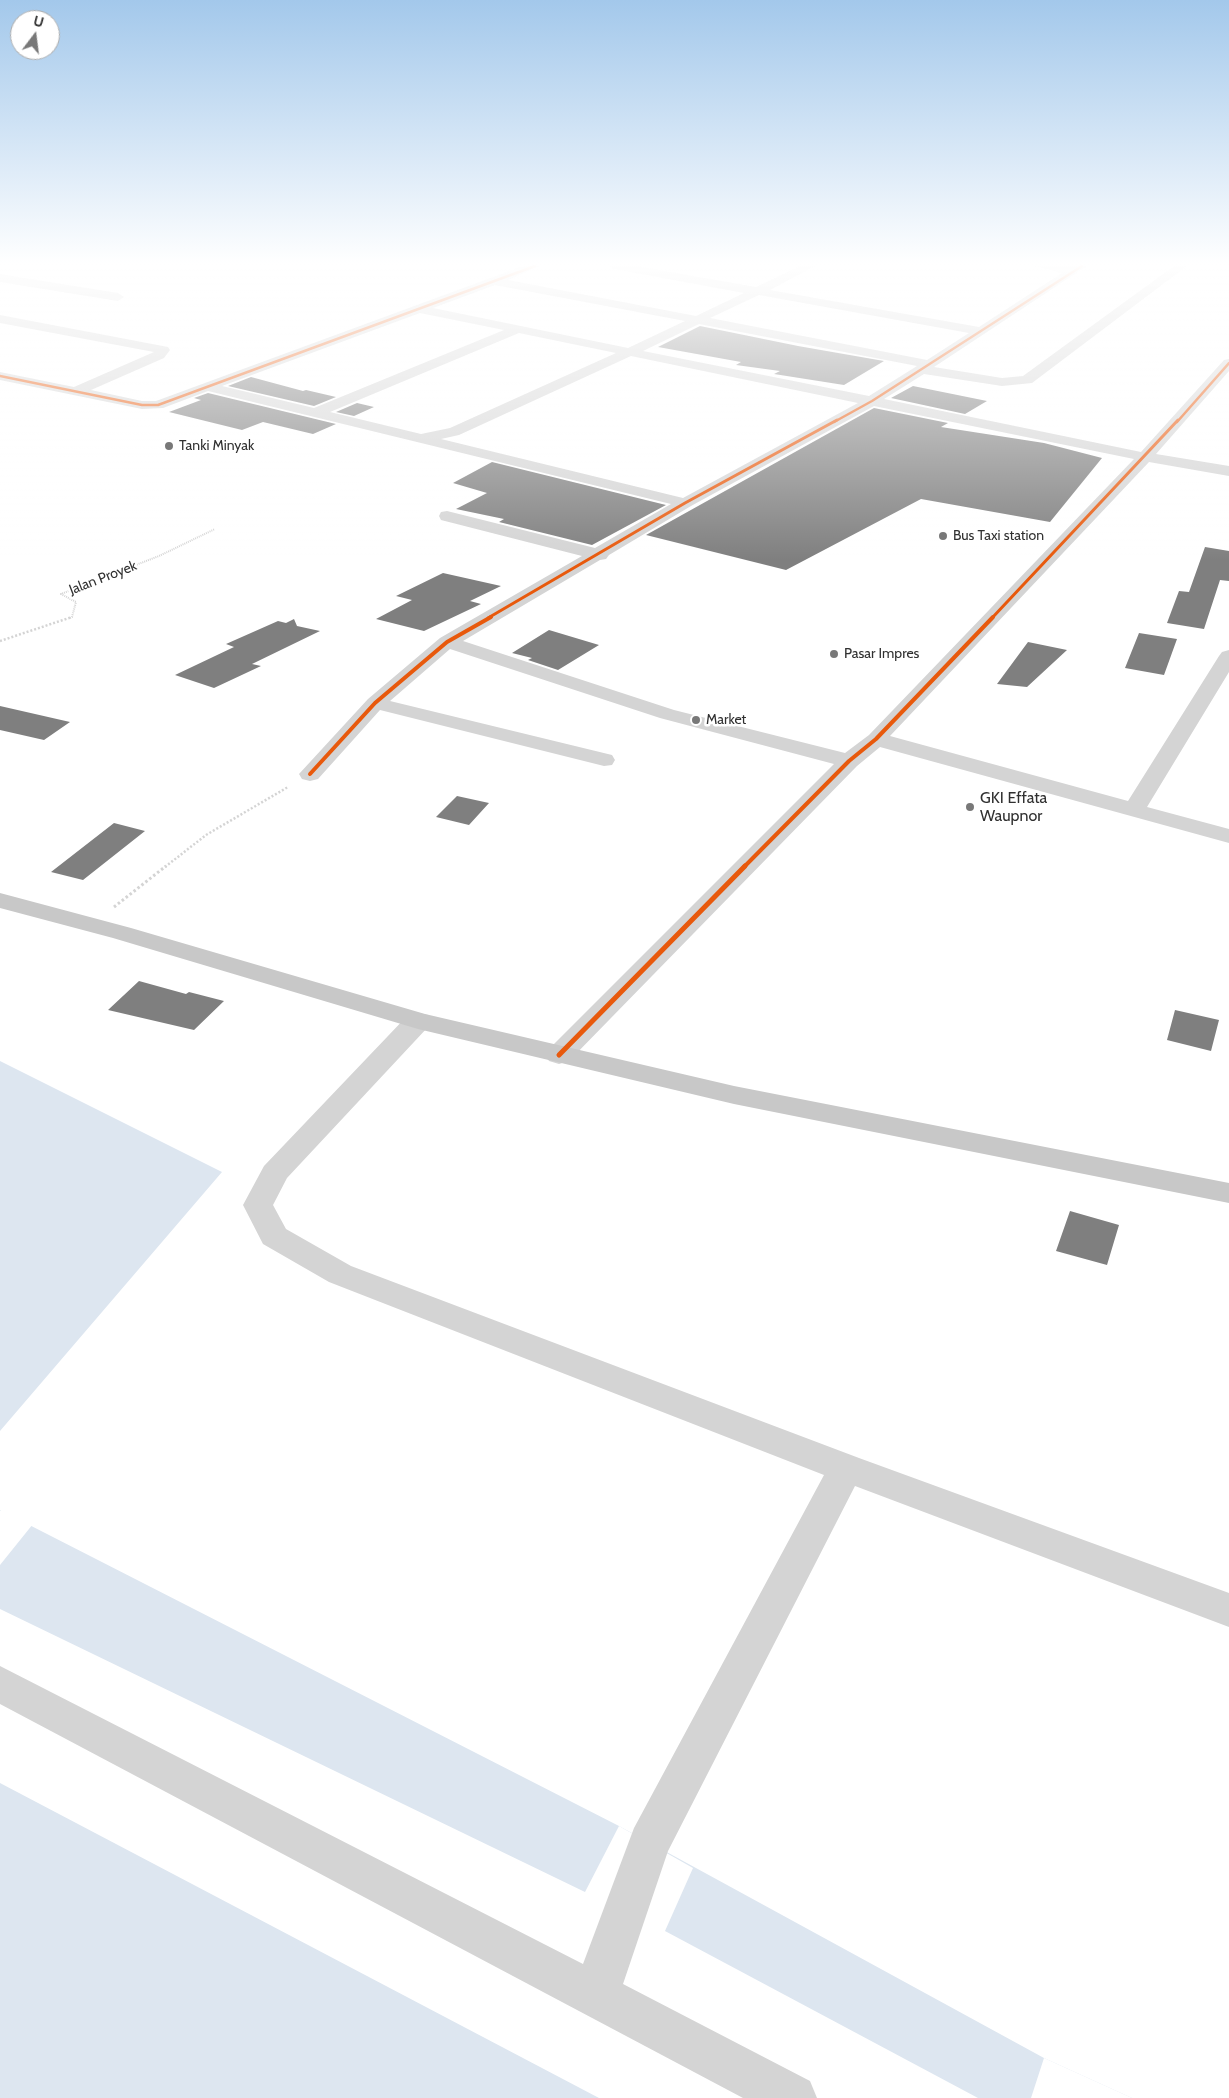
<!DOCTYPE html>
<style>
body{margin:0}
#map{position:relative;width:1229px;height:2098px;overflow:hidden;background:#fff;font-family:Cabin,sans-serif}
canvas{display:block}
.north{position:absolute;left:10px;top:10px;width:50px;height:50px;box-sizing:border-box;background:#fff;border:1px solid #acacac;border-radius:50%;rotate:15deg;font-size:14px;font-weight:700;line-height:20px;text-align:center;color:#303030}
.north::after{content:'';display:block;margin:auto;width:18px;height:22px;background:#787878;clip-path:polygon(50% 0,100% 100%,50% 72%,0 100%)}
</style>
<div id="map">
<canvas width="1229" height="2098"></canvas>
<div class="north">U</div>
</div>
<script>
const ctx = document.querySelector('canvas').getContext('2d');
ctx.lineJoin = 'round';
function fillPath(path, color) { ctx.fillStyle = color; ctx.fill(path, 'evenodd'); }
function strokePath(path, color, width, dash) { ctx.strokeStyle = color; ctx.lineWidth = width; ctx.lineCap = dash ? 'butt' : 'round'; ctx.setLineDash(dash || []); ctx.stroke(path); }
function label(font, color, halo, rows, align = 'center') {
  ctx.font = font + ' Cabin,sans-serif'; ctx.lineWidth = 5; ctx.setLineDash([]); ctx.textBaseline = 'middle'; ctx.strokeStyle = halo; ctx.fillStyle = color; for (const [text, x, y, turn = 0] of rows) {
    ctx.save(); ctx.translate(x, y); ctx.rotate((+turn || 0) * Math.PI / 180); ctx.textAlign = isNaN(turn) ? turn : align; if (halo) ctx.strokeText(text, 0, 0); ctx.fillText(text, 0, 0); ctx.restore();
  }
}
fillPath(new Path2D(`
 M0,1061L222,1172L0,1431Z
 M0,1510L619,1826L1044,2058L1132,2098H0Z`), '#dde6f0');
fillPath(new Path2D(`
 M3,1508L33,1524L0,1565V1511Z
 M0,1609L585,1892L619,1826L693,1868L665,1931L978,2098H599L0,1783Z
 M1044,2058L1132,2098H1031Z`), '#fff');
fillPath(new Path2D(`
 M700,326L798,346L884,361L844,385L774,374L780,371L736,365L741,362L658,347Z
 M251,377L303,391L306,390L336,397L314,406L228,386Z
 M913,386L987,401L965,414L891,398Z
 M208,393L336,424L313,434L263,422L242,430L169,412L201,400L194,398Z
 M357,403L374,407L354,416L336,412Z
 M874,408L948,423L941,427L1044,443L1102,458L1050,522L921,499L786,570L646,535Z
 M492,462L666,505L592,545L499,522L504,519L456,509L487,493L453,483Z
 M1205,547L1229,551V581L1220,580L1204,629L1167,623L1179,591L1189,592Z
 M443,573L501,586L470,601L481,604L424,631L376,619L412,600L396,596Z
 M294,619L297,626L320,631L252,664L261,666L214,688L175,675L234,647L226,644L278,621L286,623Z
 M549,630L599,645L558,670L528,660L532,658L512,653Z
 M1139,633L1177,639L1164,675L1125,668Z
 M1028,642L1067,650L1027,687L997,684Z
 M0,706L70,722L44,740L0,730Z
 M457,796L489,803L469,825L436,817Z
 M114,823L145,831L83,880L51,872Z
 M139,981L186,994L189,992L224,1001L194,1030L108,1010Z
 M1175,1010L1219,1020L1211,1051L1167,1040Z
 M1070,1211L1119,1225L1107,1265L1056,1251Z`), '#7f7f7f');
strokePath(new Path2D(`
 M70,618L72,617L76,602L61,594L159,556L215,529`), '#d4d4d4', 2, [1, 1]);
strokePath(new Path2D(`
 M0,641L72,617
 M165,867L206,835L288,787`), '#d4d4d4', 2.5, [2, 2]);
strokePath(new Path2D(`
 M114,907L166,866`), '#d4d4d4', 3, [2.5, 2.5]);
fillPath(new Path2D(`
 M523,266H540L508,280L696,316L744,293L614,269L609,266H636L756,287L800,266H815L770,290L979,327L1062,273L1035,266H1087L934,367L1002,378L1023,376L1174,266H1187L1032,383L1002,386L924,374L884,399L1141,452L1224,360L1229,359V371L1156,454L1229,466V476L1149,462L890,736L1128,801L1219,656L1222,652L1229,650V672L1147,807L1229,829V843L880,747L857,766L569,1061L559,1064L549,1061L545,1055L549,1049L834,764L660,718L450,649L390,701L612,755L615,760L612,765L604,766L380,710L318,779L310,781L302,779L299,774L368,699L440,638L582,556L441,520L439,516L441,512L447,511L595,548L671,504L208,391L163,408L142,409L0,380V372L74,387L154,352L0,323V315L168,347L170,350L164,358L91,390L142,401H156ZM495,285L685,321L628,348L433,308ZM759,295L969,333L927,360L710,318ZM420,313L504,330L314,408L222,386ZM699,324L917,366L869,396L643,351ZM519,333L616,353L450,428L421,434L330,412ZM631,356L858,403L683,498L441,439L459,435ZM874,406L1134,459L869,735L845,753L674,710L463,641L600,560L606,559L609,555L691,506Z
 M0,274L118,293L124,297L118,301L0,282Z
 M418,1013L428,1015L431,1021L428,1027L287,1178L273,1205L286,1229L351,1266L859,1458L1229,1593V1627L855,1486L668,1851L623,1984L810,2081L817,2098H743L0,1704V1666L583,1964L634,1828L824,1475L329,1282L263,1244L243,1205L264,1166L408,1015Z`), '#d4d4d4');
fillPath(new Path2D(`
 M0,893L131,928L425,1014L734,1086L1229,1183V1203L734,1104L418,1029L113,938L0,908Z`), '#c8c8c8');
strokePath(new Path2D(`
 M0,376L142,405H158L535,266
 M834,422L872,401L1082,266
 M1177,422L1229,363`), '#e8590c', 2.5);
strokePath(new Path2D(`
 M488,618L685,503L837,420
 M992,618L1178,420`), '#e8590c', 3);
strokePath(new Path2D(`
 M310,774L375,703L447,642L491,617
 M744,867L849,761L876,739L993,617`), '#e8590c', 4);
strokePath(new Path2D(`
 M559,1055L745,866`), '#e8590c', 5);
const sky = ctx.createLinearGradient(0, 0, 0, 560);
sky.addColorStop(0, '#a3c8eb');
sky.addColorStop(0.47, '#fff');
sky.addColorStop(1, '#ffffff00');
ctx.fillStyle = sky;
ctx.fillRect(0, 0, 1229, 560);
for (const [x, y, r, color] of [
 [169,446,5,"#787878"],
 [943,536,5,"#787878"],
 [834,654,5,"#787878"],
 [696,720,5,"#787878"],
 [970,807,5,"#787878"]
]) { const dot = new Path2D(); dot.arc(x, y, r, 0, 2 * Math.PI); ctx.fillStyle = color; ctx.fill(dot); strokePath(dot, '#fff', 2); }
label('14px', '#303030', '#fff', [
 ["Tanki Minyak",179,446],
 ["Bus Taxi station",953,536],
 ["Pasar Impres",844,654],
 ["Market",706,720]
], 'left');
label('14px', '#303030', '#fff', [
 ["Jalan Proyek",103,578,-21]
]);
label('16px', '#303030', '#fff', [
 ["GKI Effata",980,798],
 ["Waupnor",980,816]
], 'left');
</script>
